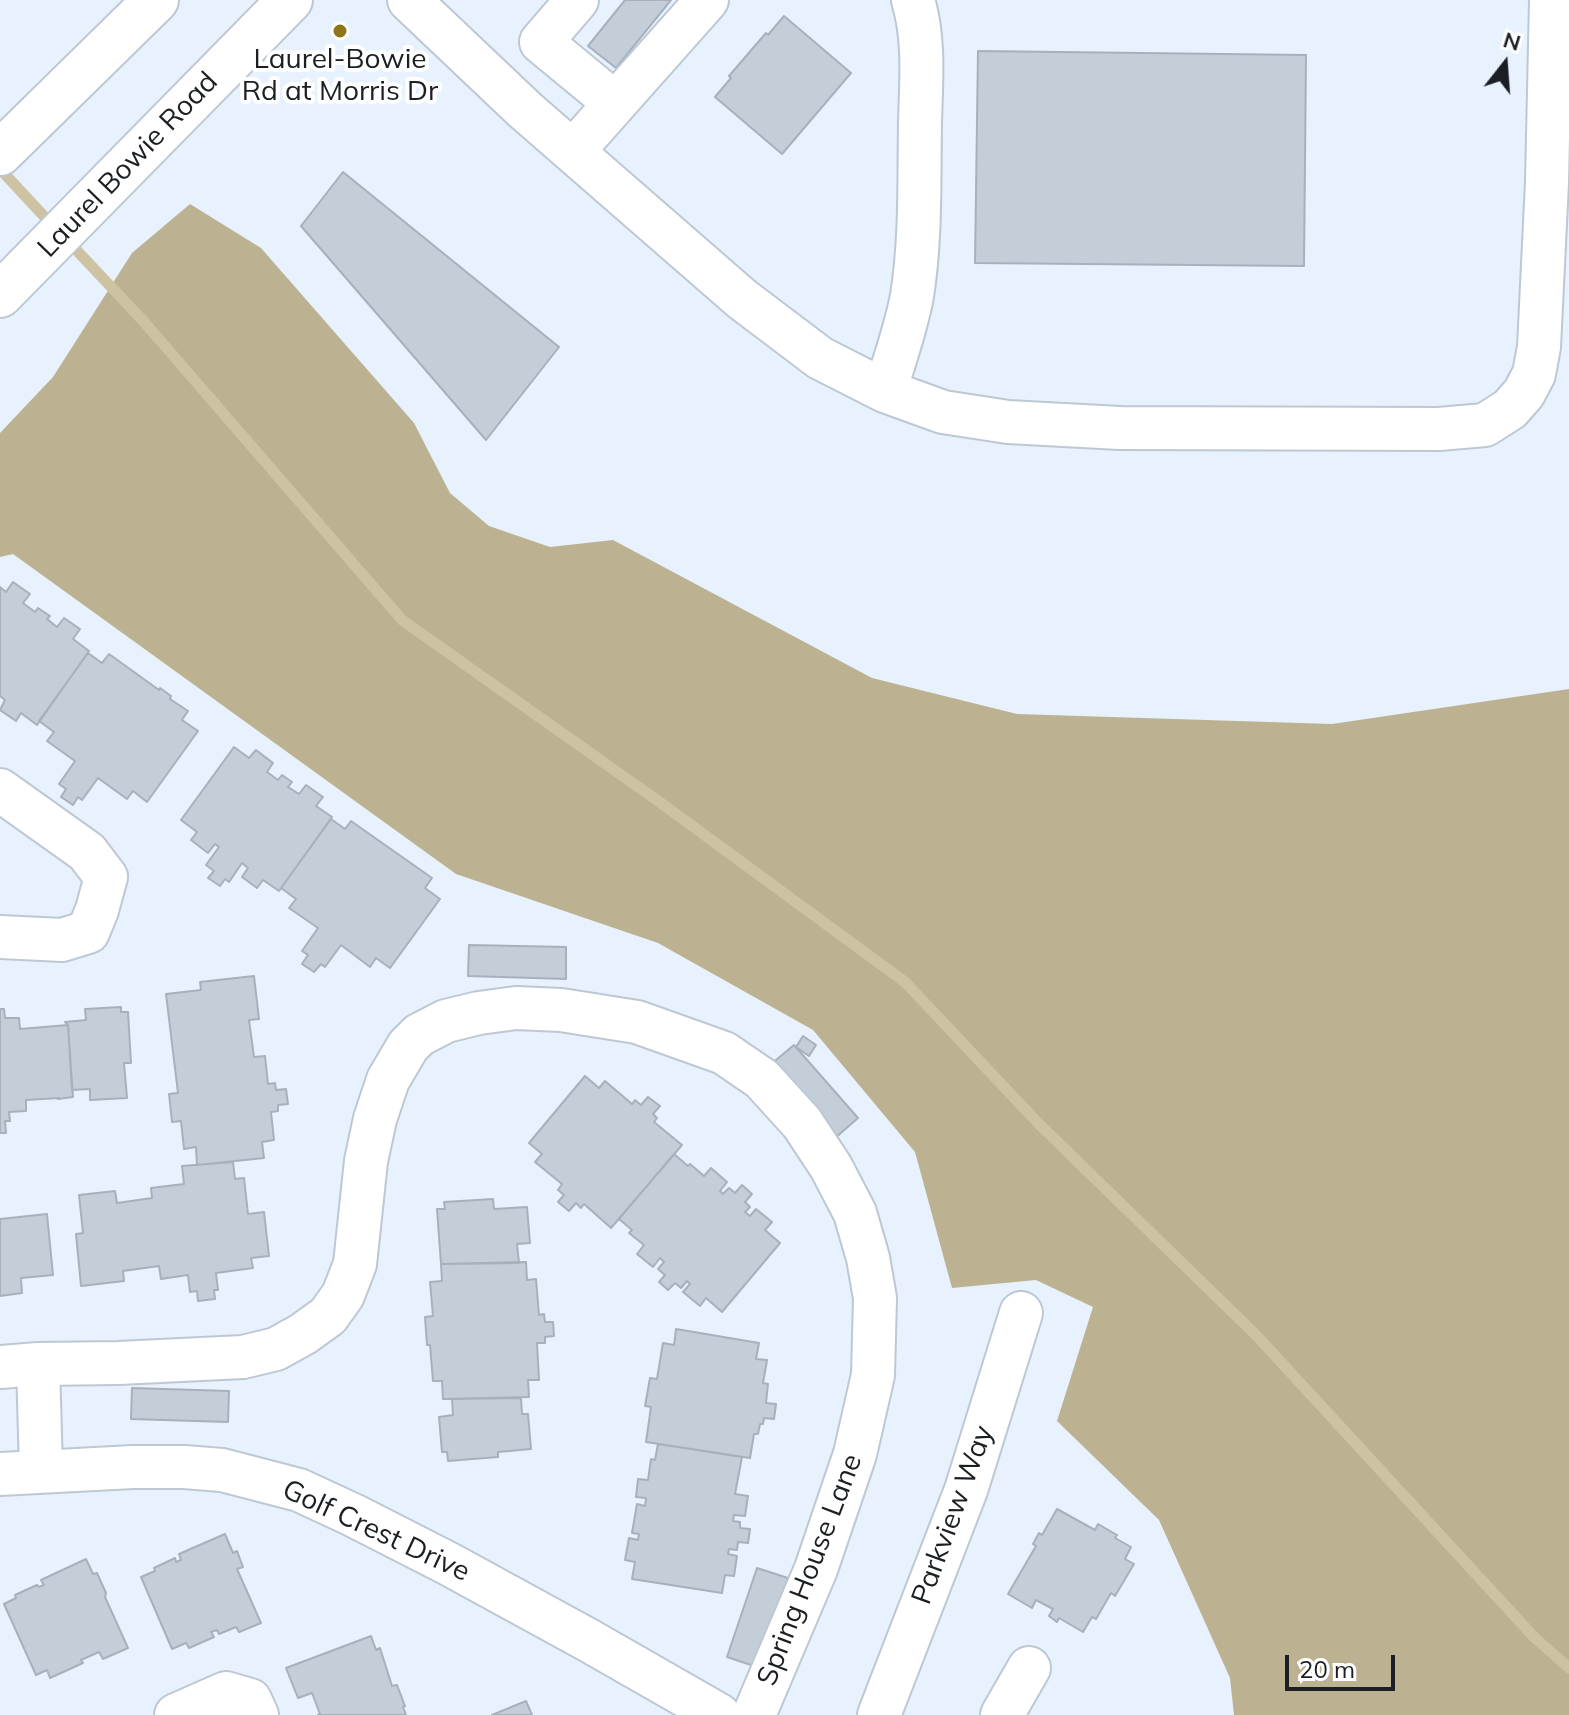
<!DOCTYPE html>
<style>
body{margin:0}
#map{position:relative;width:1569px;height:1715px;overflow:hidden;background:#e7f2fe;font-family:Mulish,sans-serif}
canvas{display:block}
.north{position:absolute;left:1465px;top:24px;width:80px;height:80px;-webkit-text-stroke:6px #fff;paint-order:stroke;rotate:17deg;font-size:22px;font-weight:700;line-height:32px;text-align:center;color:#1b1f23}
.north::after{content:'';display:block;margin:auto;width:28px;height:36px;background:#1b1f23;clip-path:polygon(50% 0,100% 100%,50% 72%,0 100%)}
.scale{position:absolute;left:1285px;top:1655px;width:110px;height:36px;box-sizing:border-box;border:4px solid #1b1f23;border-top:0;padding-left:10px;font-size:24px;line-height:28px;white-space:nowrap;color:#1b1f23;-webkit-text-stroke:6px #fff;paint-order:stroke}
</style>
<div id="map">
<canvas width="1569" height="1715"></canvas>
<div class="north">N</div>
<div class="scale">20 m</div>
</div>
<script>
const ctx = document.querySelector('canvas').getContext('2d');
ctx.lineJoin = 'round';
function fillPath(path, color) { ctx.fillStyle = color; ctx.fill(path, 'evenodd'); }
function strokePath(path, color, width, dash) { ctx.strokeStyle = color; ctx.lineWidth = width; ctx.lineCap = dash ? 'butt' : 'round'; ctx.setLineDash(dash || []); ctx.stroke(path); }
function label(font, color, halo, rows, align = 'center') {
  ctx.font = font + ' Mulish,sans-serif'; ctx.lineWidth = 8; ctx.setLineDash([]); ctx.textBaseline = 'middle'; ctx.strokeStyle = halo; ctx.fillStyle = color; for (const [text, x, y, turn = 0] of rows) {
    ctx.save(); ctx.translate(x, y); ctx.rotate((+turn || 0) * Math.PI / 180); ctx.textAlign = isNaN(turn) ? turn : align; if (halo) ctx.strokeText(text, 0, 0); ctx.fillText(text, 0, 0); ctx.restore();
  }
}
fillPath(new Path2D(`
 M190,204L261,248L414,423L450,493L489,526L550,547L613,540L872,678L1017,714L1332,724L1569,689V1715H1234L1230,1678L1159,1520L1057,1421L1093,1307L1036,1280L952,1288L915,1152L813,1030L658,943L456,874L13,554L0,557V433L53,377L132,253Z`), '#bcb291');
strokePath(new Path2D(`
 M0,169L54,227
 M66,239L145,323L402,620L661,803L905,982L1039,1124L1256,1335L1534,1637L1569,1668`), '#cdc2a1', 11);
const building = new Path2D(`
 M625,0H671L616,68L588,46Z
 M784,16L851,73L782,154L715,97L731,78L729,76L766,33L768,35Z
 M978,51L1306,55L1304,266L975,263Z
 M343,172L559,347L486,440L301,226Z
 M13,582L30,594L23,603L35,612L38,608L50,616L47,619L57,627L64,618L80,629L73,639L89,651L37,725L21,713L16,721L0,710L5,700L0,696V587L6,592Z
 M88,653L102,663L109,654L159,690L160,688L171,696L170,699L188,711L182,720L198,731L147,802L133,791L127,799L98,778L82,800L78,797L73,805L61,797L66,789L59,784L75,761L47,741L54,732L39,721Z
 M234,747L249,758L256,750L273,763L267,772L278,780L282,775L292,782L288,787L299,794L306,785L323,797L316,806L332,817L279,891L263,880L257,888L242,877L248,868L242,863L229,882L225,879L220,886L208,878L214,871L206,865L219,847L215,844L208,853L191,840L197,832L181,820Z
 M331,819L345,829L351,821L432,878L425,888L440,899L390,968L376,958L370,967L341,945L325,967L321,964L314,972L302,964L308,955L302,951L318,928L289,908L296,899L281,888Z
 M469,945L566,947V979L468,976Z
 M254,976L259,1019L249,1020L254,1057L265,1056L268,1084L275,1083L276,1090L286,1089L288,1104L278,1105V1111L271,1112L274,1140L262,1142L264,1158L197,1165L196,1147L184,1149L181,1121L172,1122L169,1094L178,1093L166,994L201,990L200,982Z
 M121,1007V1012H128L131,1063H124L127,1098L90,1100V1089L72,1090L68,1025L65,1022L86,1020L85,1009Z
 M0,1009H4L5,1018H19L20,1029L68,1025L73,1097L58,1099L59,1098L26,1100V1111L9,1112L10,1121H5L6,1133H0Z
 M803,1036L816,1045L809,1056L796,1047Z
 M794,1045L858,1118L834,1139L770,1065Z
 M585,1076L599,1088L605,1081L632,1104L635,1100L641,1105L648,1097L660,1106L653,1114L657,1118L654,1122L682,1145L611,1228L584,1204L581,1208L576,1203L569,1211L558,1202L564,1195L558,1190L562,1184L535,1162L542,1154L529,1143Z
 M674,1154L688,1166L690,1164L704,1176L711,1168L727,1182L720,1191L723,1194L729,1188L735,1193L742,1185L752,1194L745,1202L750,1207L745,1212L750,1216L756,1209L772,1222L765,1230L780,1243L722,1312L706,1298L700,1306L683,1292L690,1284L687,1281L681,1288L675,1283L668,1290L659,1282L665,1275L658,1269L664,1262L660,1258L653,1267L637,1254L644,1245L629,1233L632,1230L619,1219Z
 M233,1162L235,1179L244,1178L248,1214L264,1212L269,1256L251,1258L253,1268L216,1273L218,1290H214L215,1299L198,1301L197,1291L190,1292L188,1275L161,1279L159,1266L123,1271L124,1281L81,1286L76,1234L83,1233L79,1195L115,1191L117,1203L152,1198L151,1188L184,1184L182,1166Z
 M493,1199L494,1209L527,1207L530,1243L517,1244L519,1263L441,1264L437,1209H445L444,1202Z
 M47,1214L53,1275L21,1278L22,1293L0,1296V1219Z
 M526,1262L527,1280L536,1279L539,1315L544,1314L545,1322H553L554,1336L545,1337V1343H537L539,1380H528L529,1397L443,1399L442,1381H433L430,1345H427L425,1317L433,1316L430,1282L442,1281L441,1264Z
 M676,1329L759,1343L756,1359L767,1360L763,1383L768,1384L766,1403L776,1404L774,1419L764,1418L763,1424H760L758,1434H754L750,1458L646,1442L651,1407L645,1406L650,1378L657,1379L663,1343L674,1345Z
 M132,1388L229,1391L228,1422L131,1419Z
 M521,1398L522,1414H528L531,1449L498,1452V1457L448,1461L447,1452H442L439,1417L453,1415L452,1399Z
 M658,1444L742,1457L735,1494L748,1496L745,1516L734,1515L733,1521L740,1522V1528L750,1529L748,1543L738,1542L737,1550L729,1549L728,1554L737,1556L734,1576L725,1575L722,1593L632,1579L635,1562L625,1560L629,1538L638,1540L639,1534L632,1533L637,1504L645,1506L646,1498L636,1497L638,1479L648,1480L651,1459L655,1460Z
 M1057,1509L1095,1530L1098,1524L1117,1535L1115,1538L1131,1547L1125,1559L1134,1564L1115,1596L1111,1593L1096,1619L1092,1617L1083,1632L1059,1618L1057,1622L1049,1616L1053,1609L1036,1600L1032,1608L1008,1594L1036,1546L1033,1544L1039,1533L1042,1535Z
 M225,1534L233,1553L237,1551L243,1567L237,1569L261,1623L239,1632L236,1627L219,1634L217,1630L211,1632L214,1637L189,1648L186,1643L172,1649L141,1577L155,1571L154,1568L175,1558L176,1562L181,1560L179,1554Z
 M86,1559L93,1574L97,1573L106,1593L105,1597L128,1648L103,1659L99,1652L81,1660L83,1663L50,1678L47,1670L36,1675L4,1604L16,1598L15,1595L37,1585L39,1587L44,1585L41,1580Z
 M757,1568L788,1578L757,1667L727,1657Z
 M371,1636L376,1650L380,1648L392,1686L397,1685L405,1706L403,1707L406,1715H318L320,1714L312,1693L298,1698L286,1668Z
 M526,1701L532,1715H492Z`);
fillPath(building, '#c3ced9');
strokePath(building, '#a6b1bc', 2);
const minor = new Path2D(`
 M409,0L525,110L742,299L820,358L885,391L943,412L1008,422L1120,428L1439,429L1485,425L1510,409L1524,393L1534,374L1539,347L1547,182L1551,0
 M577,0L541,42L615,103
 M573,151L707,0
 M885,391C895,359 906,328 912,296C921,239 919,180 920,123C921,82 925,40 913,0
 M0,790L87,852L106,877L97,910L88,932L62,940L0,937
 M38,1364L41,1471
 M0,1367L38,1364L119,1363L243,1357L276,1349L303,1334L328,1316L343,1295L355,1264L366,1161L375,1119L388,1080L408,1046L419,1035L446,1021L479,1013L516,1008L561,1010L637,1022L724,1053L762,1079L802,1123L831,1167L855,1213L868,1258L875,1298L873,1375L855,1454L816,1569L754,1715
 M0,1474L133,1467H184L222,1470L299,1490L353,1515L449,1564L588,1640L719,1715
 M176,1715L226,1693L250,1700L257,1715
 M879,1715L966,1490L1021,1313
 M1002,1715L1029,1668`);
const major = new Path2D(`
 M0,153L156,0
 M0,295L290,0`);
strokePath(minor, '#bdc8d3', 46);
strokePath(major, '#bdc8d3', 48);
strokePath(minor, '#fff', 42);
strokePath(major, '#fff', 44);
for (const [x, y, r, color] of [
 [340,31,8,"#8e7519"]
]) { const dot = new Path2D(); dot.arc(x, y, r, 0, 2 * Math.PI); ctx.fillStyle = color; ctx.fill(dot); strokePath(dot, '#fff', 3); }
label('28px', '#1b1f23', '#fff', [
 ["Laurel-Bowie",340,60],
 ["Rd at Morris Dr",340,92]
]);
label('28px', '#1b1f23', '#fff', [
 ["Laurel Bowie Road",128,165,-46],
 ["Parkview Way",953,1515,-70],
 ["Golf Crest Drive",376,1531,25],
 ["Spring House Lane",810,1570,-69]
]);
</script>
